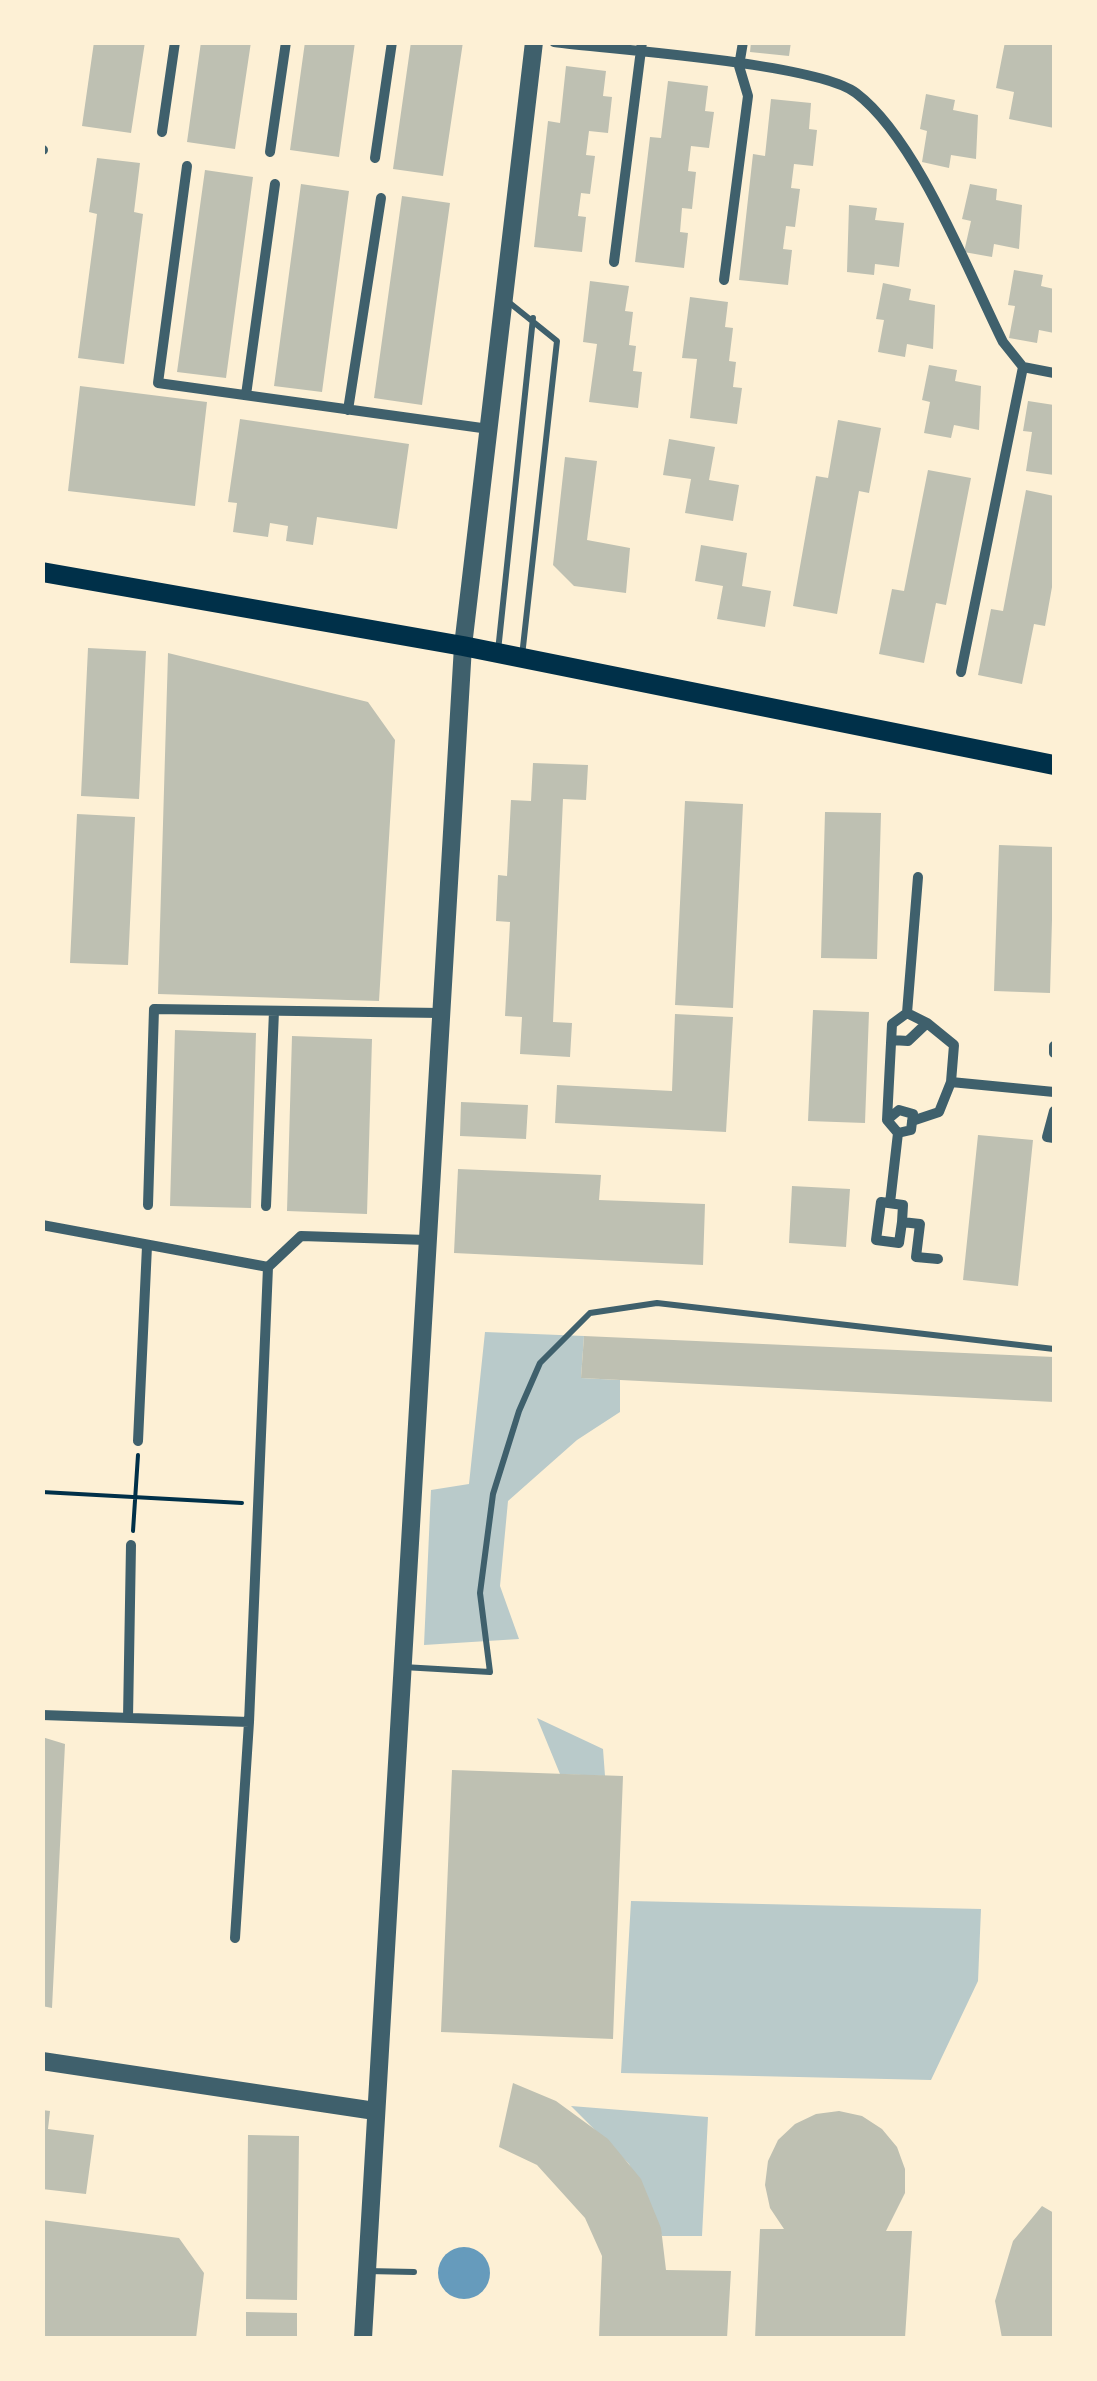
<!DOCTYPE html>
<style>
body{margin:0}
#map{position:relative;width:1097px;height:2381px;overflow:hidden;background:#fdf0d5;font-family:"Playfair Display",serif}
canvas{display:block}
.frame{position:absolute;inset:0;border:45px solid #fdf0d5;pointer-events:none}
</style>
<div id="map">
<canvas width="1097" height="2381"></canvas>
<div class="frame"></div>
</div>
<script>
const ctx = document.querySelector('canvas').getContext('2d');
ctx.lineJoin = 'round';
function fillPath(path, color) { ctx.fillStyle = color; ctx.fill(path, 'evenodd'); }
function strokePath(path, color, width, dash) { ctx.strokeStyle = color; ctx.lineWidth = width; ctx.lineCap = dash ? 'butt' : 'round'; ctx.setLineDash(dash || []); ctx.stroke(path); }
fillPath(new Path2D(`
 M485,1332L584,1336L581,1378L620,1380V1412L577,1440L508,1501L500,1586L519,1639L424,1645L431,1490L469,1484Z
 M537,1718L603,1749L605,1776L560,1774Z
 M631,1901L981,1909L978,1981L931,2080L621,2073Z
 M571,2106L708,2117L702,2236H662L629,2164Z`), '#b9caca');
fillPath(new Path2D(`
 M438 2273a26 26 0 1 1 52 0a26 26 0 1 1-52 0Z`), '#669bbc');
fillPath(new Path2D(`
 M94,42H145L131,133L82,126Z
 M201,42H251L235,149L187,142Z
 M305,42H355L339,157L290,150Z
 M411,42H463L443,176L393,169Z
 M751,42H791L789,56L750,52Z
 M1005,42H1054V128L1009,119L1014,92L996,88Z
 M566,66L606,71L603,96L612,97L608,133L589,131L586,155L595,156L590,194L581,193L578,216L586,217L582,252L534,247L548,121L560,123Z
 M668,81L708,86L705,111L714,112L709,148L691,146L688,171L696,172L692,209L682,208L680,232L688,233L684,268L635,262L650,137L661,138Z
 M926,94L955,100L953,110L978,115L976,159L951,155L949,168L922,162L927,131L920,129Z
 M771,99L811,103L809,129L817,130L813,166L794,164L791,188L800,189L795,227L786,226L783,249L792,250L788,285L739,280L753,154L765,156Z
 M97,158L140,163L134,212L143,214L124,364L78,358L97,214L89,212Z
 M205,170L253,177L226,378L177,372Z
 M301,184L349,191L322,392L274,386Z
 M970,184L997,189L996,200L1022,205L1019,249L994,244L992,257L964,252L971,221L962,219Z
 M402,196L450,203L422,405L374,398Z
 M849,205L877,208L875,220L904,223L899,267L875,264L874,275L847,272Z
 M1014,270L1043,275L1041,286L1054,289V333L1039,330L1037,343L1009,338L1015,306L1008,305Z
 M590,281L629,286L625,311L633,312L629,345L636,346L633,371L642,372L638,408L589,402L597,344L583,342Z
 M883,283L911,289L909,300L935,305L933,349L907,344L905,357L878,352L884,320L876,319Z
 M690,297L728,302L725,327L733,328L729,361L736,362L733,387L742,388L737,424L690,418L697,359L682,358Z
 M929,365L957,370L955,381L981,386L979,430L954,425L951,438L924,433L930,402L922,400Z
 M80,386L207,402L195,506L68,491Z
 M1028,401L1054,405V475L1026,471L1032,432L1023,431Z
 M240,419L409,444L397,529L317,517L313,545L286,541L288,526L270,523L268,537L233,532L237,503L228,502Z
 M838,420L881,428L869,493L859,491L837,614L793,606L816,476L828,478Z
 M669,439L715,447L709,480L739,485L733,521L685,513L691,479L663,475Z
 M565,457L597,461L587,540L630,548L626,593L574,586L553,565Z
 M928,470L971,478L946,605L936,603L924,663L879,654L892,589L904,591Z
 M1026,490L1054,496V576L1045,626L1034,624L1022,684L978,675L991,609L1003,611Z
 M701,545L747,553L742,586L771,591L765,627L717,619L723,586L695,581Z
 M88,648L146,651L139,799L81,796Z
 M168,653L368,702L395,740L379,1001L158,994Z
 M533,763L588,765L586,800L563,799L553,1022L572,1023L570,1057L520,1054L522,1017L505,1016L510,922L496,921L498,875L507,876L511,800L531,801Z
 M685,801L743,804L733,1008L675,1005Z
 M825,812L881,813L877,959L821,958Z
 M77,814L135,817L128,965L70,963Z
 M999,845L1054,847L1050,993L994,991Z
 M813,1010L869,1012L865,1123L808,1121Z
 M675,1014L733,1017L726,1132L555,1123L557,1085L672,1091Z
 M175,1030L256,1033L251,1208L170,1206Z
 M292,1036L372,1039L367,1214L287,1211Z
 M461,1102L528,1105L526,1139L460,1136Z
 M978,1135L1033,1140L1018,1286L963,1280Z
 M458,1169L601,1175L599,1200L705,1204L703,1265L454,1253Z
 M792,1186L850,1189L846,1247L789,1243Z
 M584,1336L1054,1357V1402L581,1378Z
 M42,1737L65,1744L52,2008L42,2006Z
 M452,1770L623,1776L613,2039L441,2032Z
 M513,2083L556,2101L608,2139L641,2179L661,2228L666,2270L731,2271L727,2338H599L602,2256L585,2218L537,2165L499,2147Z
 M42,2110L50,2111L48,2129L94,2135L86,2194L42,2189Z
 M839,2111L862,2116L882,2129L897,2147L905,2169V2193L886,2231H912L905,2338H755L760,2229H784L770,2208L765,2185L768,2161L778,2140L795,2124L816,2114Z
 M248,2135L299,2136L297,2300L246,2299Z
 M1042,2206L1054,2213V2338H1002L995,2301L1013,2241Z
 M42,2220L179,2238L204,2273L196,2338H42Z
 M246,2312L297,2313V2338H246Z`), '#bec0b2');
strokePath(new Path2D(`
 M42,1492L242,1503
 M133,1531L138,1455`), '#003049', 4);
strokePath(new Path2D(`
 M506,300L557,341L522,656
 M498,651L533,318
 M403,1667L490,1672L480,1593L493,1494L519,1411L540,1363L590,1313L657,1303L1054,1349
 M367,2271L414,2272`), '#3f606c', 6);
strokePath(new Path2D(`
 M554,42C614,50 817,63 856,93C917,139 968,272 1003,342L1023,367L1054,373
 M162,132L175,42
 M42,150H43
 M270,152L286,42
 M375,158L392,42
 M187,166L158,383L489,429
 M614,262L642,42
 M724,280L748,96L739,66L743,42
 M246,395L275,184
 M348,410L381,198
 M961,672L1023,367
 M907,1013L918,877
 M892,1040L908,1041L927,1023
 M1054,1046V1053
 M951,1082L1054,1092
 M1054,1111L1047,1137L1054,1138
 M887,1120L892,1024L907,1013L927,1023L954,1045L951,1082L939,1112L912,1121
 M890,1203L898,1133L911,1130L913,1114L899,1110L887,1120L898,1133
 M148,1205L154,1009L441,1013
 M266,1206L274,1011
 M902,1222L903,1205L881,1202L876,1240L899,1243L902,1222L920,1224L916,1257L938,1259
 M42,1225L268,1267L249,1722L42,1715
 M268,1267L301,1236L427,1240
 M138,1441L147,1246
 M128,1718L131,1545
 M235,1938L249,1722`), '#3f606c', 10);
strokePath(new Path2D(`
 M42,2061L375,2111
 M363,2338L463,646L534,42`), '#3f606c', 18);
strokePath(new Path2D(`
 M42,572L463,646L1054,765`), '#003049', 20);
</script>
